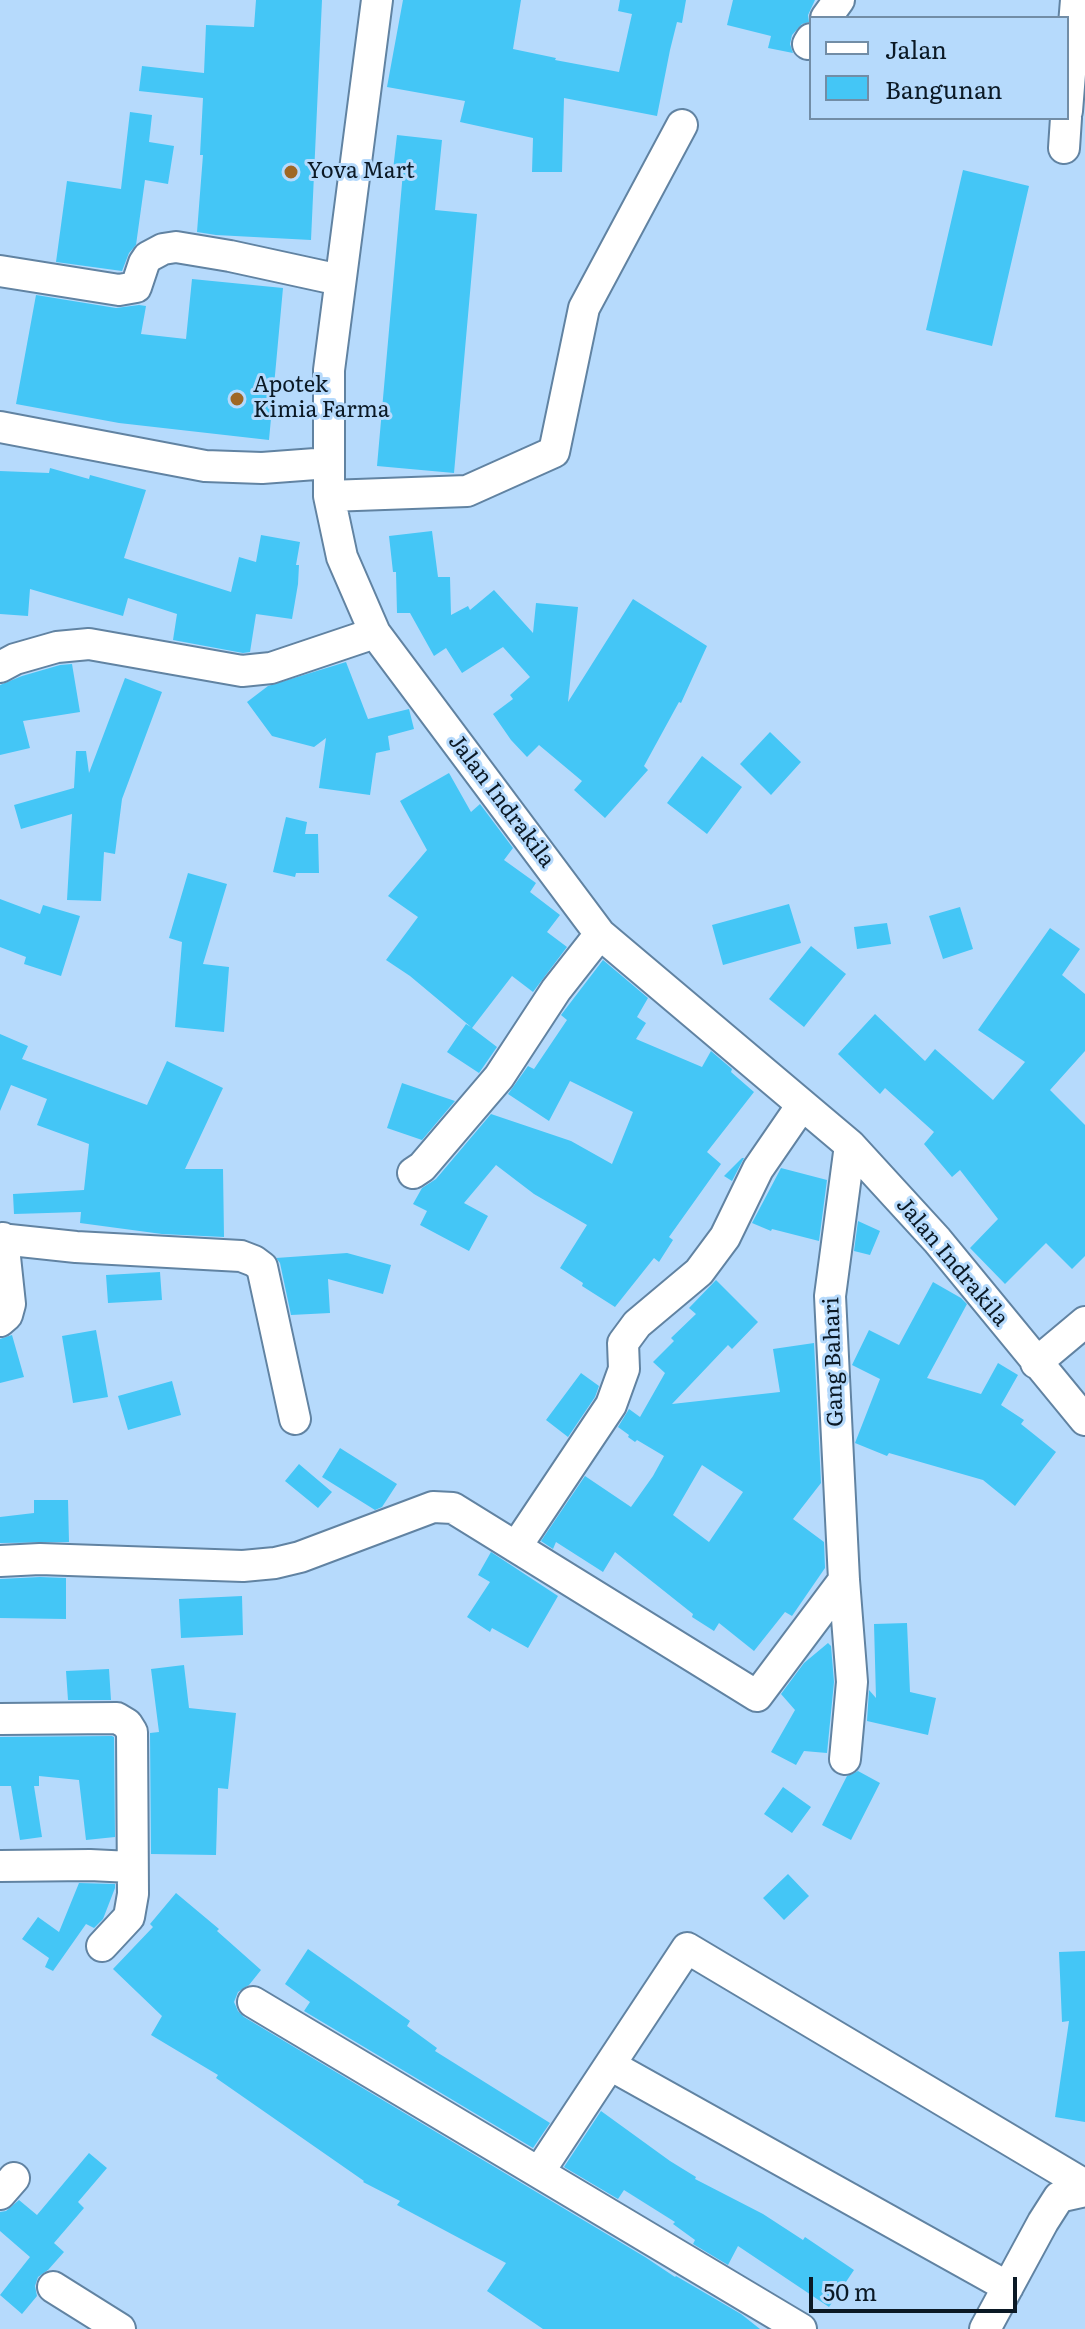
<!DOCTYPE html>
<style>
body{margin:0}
#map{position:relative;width:1085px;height:2329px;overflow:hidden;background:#b6dafc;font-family:Literata,serif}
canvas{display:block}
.legend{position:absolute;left:809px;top:16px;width:260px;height:104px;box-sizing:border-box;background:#b6dafc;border:2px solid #728da6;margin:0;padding:10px 14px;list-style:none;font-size:24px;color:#0b1925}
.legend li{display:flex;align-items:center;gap:16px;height:40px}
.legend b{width:40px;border:2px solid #728da6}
.scale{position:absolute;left:809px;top:2277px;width:208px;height:36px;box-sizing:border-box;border:4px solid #0b1925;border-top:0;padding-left:10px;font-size:24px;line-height:28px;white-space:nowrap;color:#0b1925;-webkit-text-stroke:6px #b6dafc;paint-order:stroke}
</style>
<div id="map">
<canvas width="1085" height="2329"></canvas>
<ul class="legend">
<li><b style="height:10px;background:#fff"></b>Jalan</li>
<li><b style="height:22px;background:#44c6f6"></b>Bangunan</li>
</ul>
<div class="scale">50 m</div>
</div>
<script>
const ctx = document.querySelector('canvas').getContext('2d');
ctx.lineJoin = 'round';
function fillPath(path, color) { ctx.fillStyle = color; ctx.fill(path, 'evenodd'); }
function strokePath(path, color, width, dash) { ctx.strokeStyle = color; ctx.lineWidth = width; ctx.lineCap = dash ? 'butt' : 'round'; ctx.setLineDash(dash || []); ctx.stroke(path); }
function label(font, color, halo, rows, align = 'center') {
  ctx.font = font + ' Literata,serif'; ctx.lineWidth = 6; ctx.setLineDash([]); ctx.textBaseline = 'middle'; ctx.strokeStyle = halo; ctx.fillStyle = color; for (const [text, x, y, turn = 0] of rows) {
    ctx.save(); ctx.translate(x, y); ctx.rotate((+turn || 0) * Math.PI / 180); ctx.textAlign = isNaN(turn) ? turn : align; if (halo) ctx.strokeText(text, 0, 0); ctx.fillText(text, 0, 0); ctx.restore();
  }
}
fillPath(new Path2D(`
 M256,0H322L311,240L216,235L197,232L203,155H200L203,98L139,91L142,66L204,73L206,25L254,27Z
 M403,0H521L513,49L556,58L555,60L619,72L632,14L618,11L620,0H686L682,23L677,22L670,50L657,116L564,98L562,172H532L533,138L460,122L465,101L387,87Z
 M733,0H815L808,15L809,22L802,24L792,35L790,44L793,53L768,48L771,36L727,25Z
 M130,112L152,115L149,142L174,146L168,184L145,180L136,245L129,253L122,271L56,262L67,181L121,189Z
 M397,135L442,140L435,210L477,214L454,473L377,466L403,172L393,170Z
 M963,170L1029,186L992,346L926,330Z
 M192,279L283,288L269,440L119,423L16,404L36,295L116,308L139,305L146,306L141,334L186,339Z
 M50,468L89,479L90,475L146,490L124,558L231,592L239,557L256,562L261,535L300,542L296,565H299L298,584L292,619L256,614L250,652L243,653L173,640L177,614L128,598L123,616L30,589L28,616L0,614V471L49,473Z
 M432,531L438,577H450L451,615L468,606L470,610L494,590L533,633L536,603L578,607L568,702L633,599L707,646L681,703L679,702L644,766L648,770L605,818L574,790L582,781L539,745L527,757L511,740L493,714L513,699L510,695L530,677L503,647L462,673L446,648L434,656L410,613H397L396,572H393L389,536Z
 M346,662L368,719L409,709L414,729L388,736L390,750L376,753L370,795L319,788L326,738L314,747L272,736L247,702L268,686Z
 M72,664L80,712L23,721L30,748L0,755V685L22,676L60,665Z
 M125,678L162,692L122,799L115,854L104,852L101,901L67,900L72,814L21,829L14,805L74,788L76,751H86L89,773Z
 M770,732L801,762L771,795L740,764Z
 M702,756L742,787L707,834L667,803Z
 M449,773L471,812L480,804L513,848L504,860L536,883L530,892L560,915L547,932L567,947L533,992L512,976L472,1028L497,1047L479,1073L447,1052L466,1024L471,1027L410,976L386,960L418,917L388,896L427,850L400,801Z
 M286,817L307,822L305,834H318L319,873H296L295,877L273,872Z
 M188,873L227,884L203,964L229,967L224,1032L175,1027L182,942L169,938Z
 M0,899L40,914L43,905L80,916L61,976L24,964L26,957L0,947Z
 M789,904L801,943L723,965L712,925Z
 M960,907L973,949L943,959L929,916Z
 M887,923L891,944L857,949L854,927Z
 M1050,928L1080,949L1062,975L1085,994V1051L1050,1090L1085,1125V1256L1072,1269L1046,1243L1005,1284L970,1248L998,1219L960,1170L952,1177L924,1144L934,1132L885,1088L880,1094L838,1054L875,1014L925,1061L935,1049L993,1100L1025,1062L978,1030Z
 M811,946L846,974L804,1027L769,999Z
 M603,960L648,998L637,1017L646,1023L636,1039L702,1067L711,1051L732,1069L731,1072L754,1092L707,1152L721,1164L669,1237L673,1240L659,1262L654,1258L615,1307L582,1286L583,1283L560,1268L587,1225L534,1194L496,1165L464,1203L488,1216L469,1251L420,1225L427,1211L413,1204L422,1188L436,1179L491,1114L571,1141L612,1164L633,1112L570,1081L549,1121L508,1094L528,1066L534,1069L567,1020L561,1015Z
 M0,1034L28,1046L22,1059L147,1105L167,1061L223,1088L185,1169H223L224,1237L162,1234L80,1223L81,1212L14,1214L13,1194L84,1190L89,1144L37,1125L47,1099L11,1085L0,1111Z
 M402,1083L455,1101L422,1140L387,1128Z
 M742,1158H744L732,1181L724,1176Z
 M781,1168L827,1180L819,1241L772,1229L771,1231L752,1223Z
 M858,1221L880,1231L870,1255L854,1251Z
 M347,1253L391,1265L383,1294L328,1279L330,1313L291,1315L280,1263L276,1258Z
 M160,1272L162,1300L108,1303L106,1275Z
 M716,1280L758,1322L732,1349L728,1345L672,1404L780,1392L773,1349L814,1343L821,1483L793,1519L824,1542L825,1568L792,1616L785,1612L754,1651L719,1623L714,1631L692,1617L693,1614L615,1552L603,1572L556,1542L553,1549L541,1541L585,1476L631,1507L653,1476L664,1456L637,1440L635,1442L628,1437L629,1435L618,1427L629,1409L640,1417L665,1373L653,1362L674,1341L671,1338L696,1314L689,1308ZM702,1465L743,1492L709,1542L673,1515Z
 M933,1282L961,1298L967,1304L927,1378L981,1394L998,1363L1018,1375L1001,1405L1024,1420L1021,1424L1056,1452L1015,1506L983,1480L889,1453L887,1456L855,1443L880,1379L852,1365L869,1330L899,1345Z
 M96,1330L108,1397L73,1403L62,1336Z
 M12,1335L24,1377L0,1383V1339Z
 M581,1373L599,1386L595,1397L568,1437L546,1420Z
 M172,1381L181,1415L128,1430L118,1396Z
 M340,1448L397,1484L382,1507L375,1510L322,1477Z
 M299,1464L332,1492L318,1508L285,1481Z
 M34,1500H68L69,1542L0,1543V1517L34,1513Z
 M491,1552L558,1596L528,1648L492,1628L490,1632L467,1617L490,1582L478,1575Z
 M40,1577L66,1578V1619L0,1618V1579Z
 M242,1596L243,1635L181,1638L179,1599Z
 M907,1623L910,1692L936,1698L928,1735L867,1721L869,1690L876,1698L874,1624Z
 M828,1643L831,1646L834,1682L827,1753L804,1751L796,1765L771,1752L795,1710L781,1694L804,1663Z
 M184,1665L189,1708L236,1713L228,1789L218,1788L216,1855L151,1854L150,1733L159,1732L151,1669Z
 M109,1669L111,1700H68L66,1671Z
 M112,1736L114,1737L115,1837L86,1840L79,1780L39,1776V1786H34L42,1837L20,1840L11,1786H0V1737Z
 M858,1771L880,1783L851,1840L822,1825L847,1776Z
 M783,1787L811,1807L792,1833L764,1814Z
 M788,1874L809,1896L784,1920L763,1898Z
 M79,1883L115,1884V1888L103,1919L94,1928L86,1924L53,1971L45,1967L49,1958L22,1939L38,1917L59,1932Z
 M176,1893L219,1929L217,1931L261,1970L249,1985L238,1992L234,2002L238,2011L244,2017L645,2257L675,2277L676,2276L741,2314L760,2329H543L487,2291L506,2263L397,2205L400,2201L363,2182L364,2181L216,2078L218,2075L151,2035L162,2016L113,1969L153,1927L150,1924Z
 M308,1949L410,2021L407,2026L437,2048L435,2051L550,2123L533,2148L304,2011L310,2002L285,1984Z
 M1085,1951V2122L1055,2117L1069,2021L1062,2022L1059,1952Z
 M601,2111L670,2161L696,2177L695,2179L763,2214L803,2240L805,2237L854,2270L829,2307L738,2246L728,2265L693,2244L695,2240L673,2224L675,2222L624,2190L618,2199L564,2167Z
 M89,2153L107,2168L78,2202L84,2208L54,2243L64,2252L48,2270L38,2277L35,2286L37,2296L22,2314L0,2295L30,2257L0,2231V2212L6,2211L19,2200L37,2215Z`), '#44c6f6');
const minor = new Path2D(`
 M377,0L329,370V496L342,557L375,633L600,934L850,1145L937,1240L1085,1420
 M826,18L839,0
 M808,44L811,39
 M1067,111L1076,0
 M1064,148L1066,118
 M0,271L119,290L136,287L144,263L148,257L163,249L176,247L230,256L340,280
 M0,427L205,466L262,468L329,463
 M329,496L467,491L554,452L584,308L682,125
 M0,667L15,659L57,647L89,644L242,671L271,668L375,633
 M413,1173L422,1167L499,1077L556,990L600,934
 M0,1239L76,1247L241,1256L254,1261L262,1267L295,1419
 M0,1321L7,1315L10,1304L3,1238
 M1036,1363L1085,1322
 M516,1547L611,1405L624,1369L623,1343L637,1324L699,1272L725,1237L758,1169L802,1105
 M0,1561L40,1559L243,1566L275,1563L300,1557L433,1507L453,1508L757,1696L844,1580
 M0,1719L117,1718L127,1724L132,1732L133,1894L129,1917L102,1946
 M845,1759L852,1682L844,1580L830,1296L850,1145
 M0,1866L90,1865L131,1867
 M253,2002L801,2329
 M610,2065L1008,2287
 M539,2172L687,1948L1085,2185
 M0,2194L14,2178
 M53,2287L120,2329
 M985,2329L1043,2222L1059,2197L1085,2191`);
strokePath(minor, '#6183a2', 34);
strokePath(minor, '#fff', 30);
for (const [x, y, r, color] of [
 [291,172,8,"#9f6724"],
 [237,399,8,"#9f6724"]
]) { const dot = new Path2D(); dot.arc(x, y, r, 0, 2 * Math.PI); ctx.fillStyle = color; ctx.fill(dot); strokePath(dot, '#b6dafc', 3); }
label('22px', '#0b1925', '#b6dafc', [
 ["Yova Mart",307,172],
 ["Apotek",253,386],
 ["Kimia Farma",253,411]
], 'left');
label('22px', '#0b1925', '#b6dafc', [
 ["Jalan Indrakila",501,801,53],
 ["Jalan Indrakila",952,1262,50],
 ["Gang Bahari",834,1362,-92]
]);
</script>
